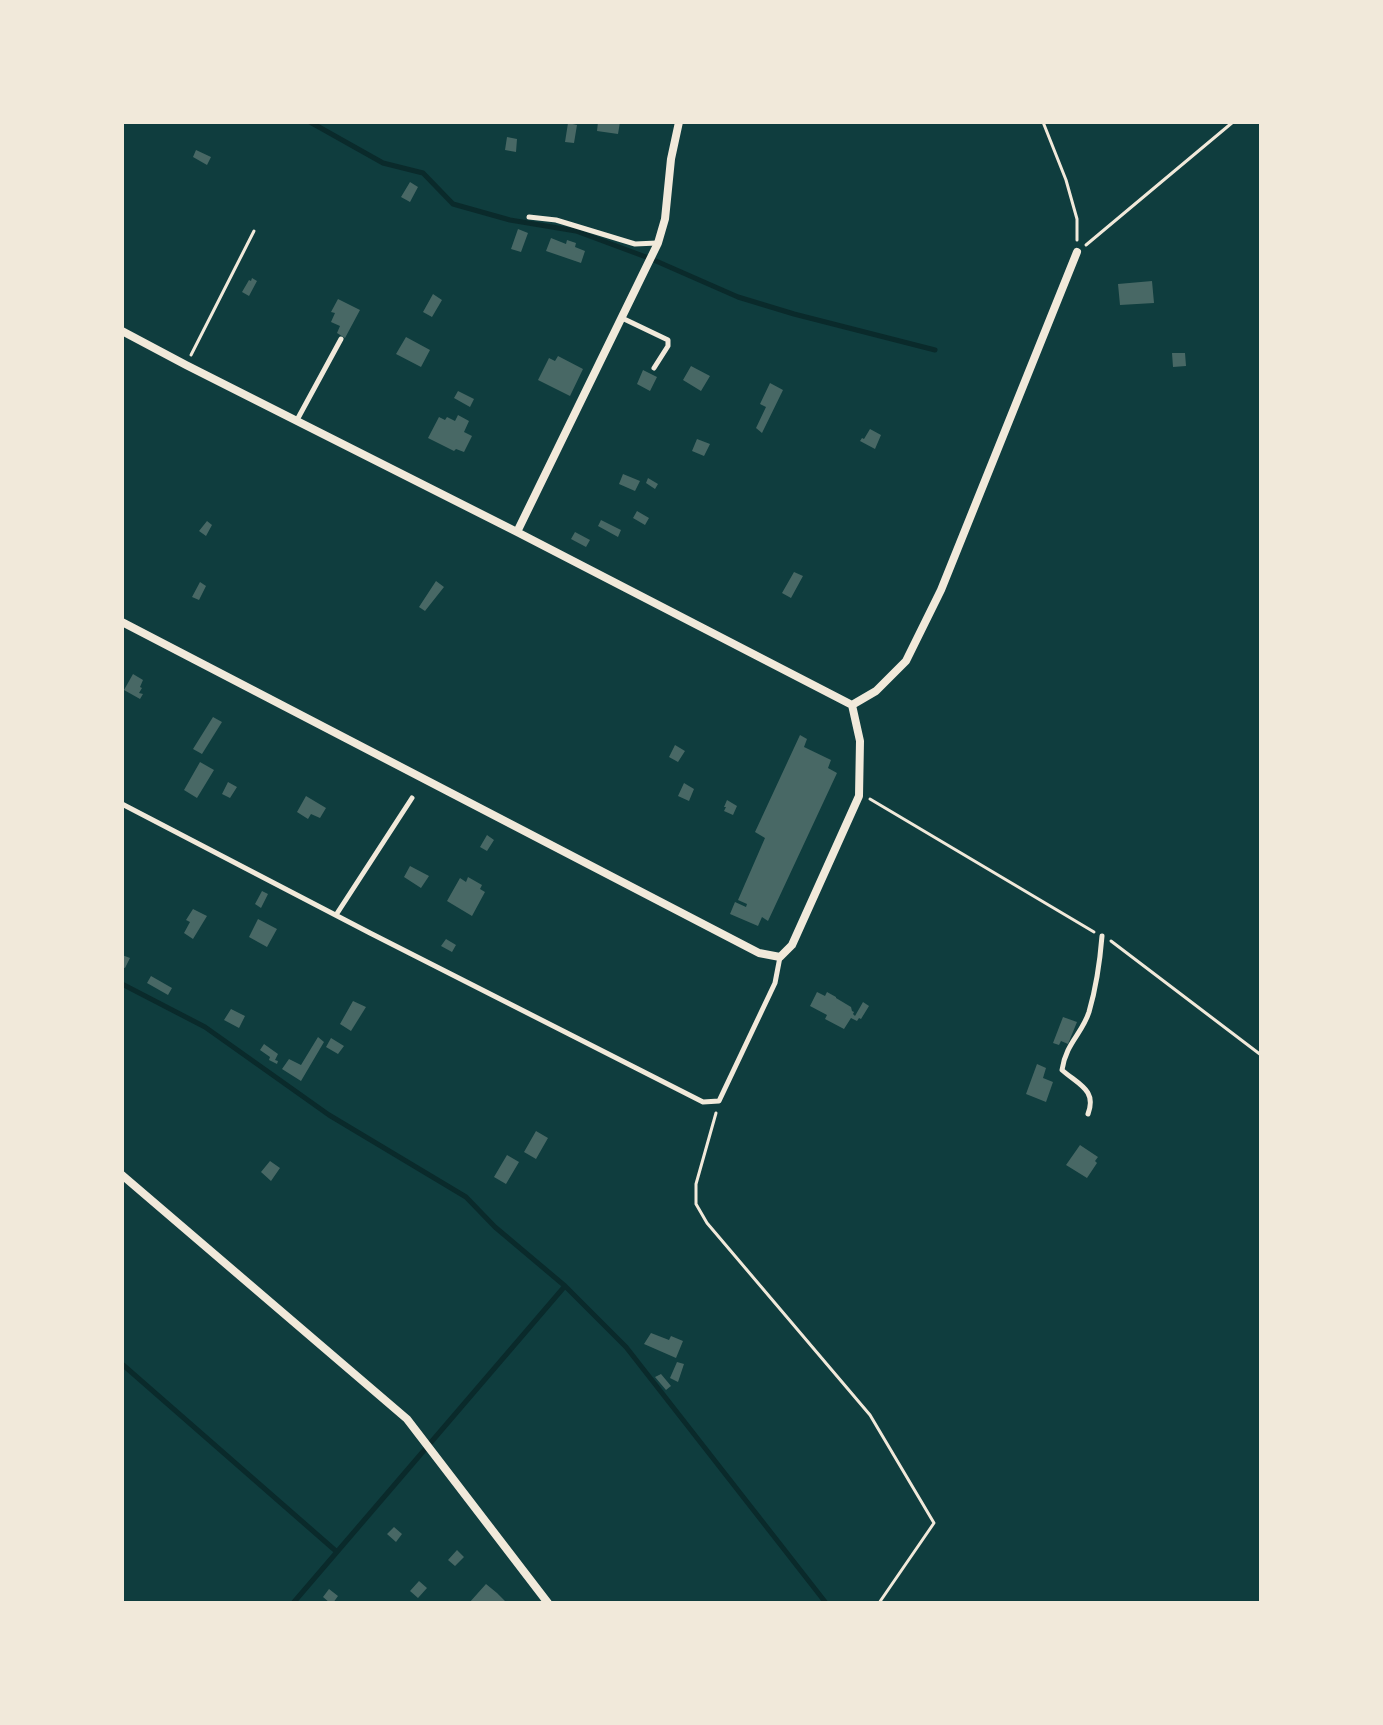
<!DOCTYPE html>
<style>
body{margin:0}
#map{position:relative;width:1383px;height:1725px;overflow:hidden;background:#0f3d3e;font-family:"Space Grotesk",sans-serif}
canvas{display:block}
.frame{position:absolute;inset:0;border:124px solid #f1e9da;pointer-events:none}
</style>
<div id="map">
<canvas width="1383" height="1725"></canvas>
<div class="frame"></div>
</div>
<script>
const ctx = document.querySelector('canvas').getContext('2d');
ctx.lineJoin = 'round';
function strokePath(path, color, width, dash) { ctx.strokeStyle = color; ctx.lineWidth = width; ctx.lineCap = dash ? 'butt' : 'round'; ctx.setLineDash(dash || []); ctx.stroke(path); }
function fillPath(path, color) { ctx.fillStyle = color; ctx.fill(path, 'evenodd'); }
strokePath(new Path2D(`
 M310,122L383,163L423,173L453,204L510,220L576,231L646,257
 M656,261L738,297L794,314L935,350
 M122,984L205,1027L329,1115L466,1197L495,1227L565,1286L626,1347L826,1603
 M122,1364L337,1552
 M295,1603L294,1602L565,1286`), '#0a2a2b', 5);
fillPath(new Path2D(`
 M598,122H620L618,134L597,131Z
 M568,123L577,125L574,143L565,142Z
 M507,137L517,139L516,152L505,150Z
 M196,150L211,157L207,165L193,157Z
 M410,182L418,187L410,202L401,197Z
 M518,229L528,233L521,252L511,249Z
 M551,238L566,244L567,240L576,243L575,247L585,251L581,263L546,251Z
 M252,278L257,281L249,296L242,292L249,280L251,281Z
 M1152,281L1154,303L1120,305L1118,284Z
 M433,294L442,300L432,317L423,312Z
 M338,299L360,310L345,338L337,333L340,326L331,322L335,313L331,312Z
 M406,337L430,350L421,367L396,354Z
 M1172,353H1185L1186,366L1173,367Z
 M558,356L583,369L570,396L538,380L549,358L555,361Z
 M691,366L710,376L701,391L683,380Z
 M643,370L657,377L650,391L637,384Z
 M770,383L783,390L762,433L756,428L766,407L760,404Z
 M458,391L474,399L470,407L454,398Z
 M458,415L469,421L464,432L472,436L464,452L456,449L454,451L428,438L439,417L445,420L447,417L455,421Z
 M870,429L881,435L875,449L860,441L862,438L864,439Z
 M697,439L710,444L704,456L692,451Z
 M623,474L640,481L635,491L619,484Z
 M648,478L658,484L655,489L646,483Z
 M637,511L649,518L645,525L633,518Z
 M601,520L621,530L618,537L598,526Z
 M207,521L212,525L206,536L199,531Z
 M575,532L590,540L586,547L571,539Z
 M794,572L803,576L791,598L782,593Z
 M436,581L444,587L425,611L419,607Z
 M200,582L206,586L199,600L192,597Z
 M133,674L143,680L140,687L142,688L139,693L143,694L140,699L124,690Z
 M213,717L222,722L202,754L193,749Z
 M800,735L807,739L804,747L831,760L828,768L837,773L768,921L762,917L758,926L730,914L735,902L746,907L747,904L738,900L765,838L755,832Z
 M675,745L685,751L678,762L669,757Z
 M200,762L214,770L197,798L184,790Z
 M228,782L237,787L230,798L222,794Z
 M684,783L694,789L689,801L678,796Z
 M306,796L326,808L320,818L311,814L308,819L297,812Z
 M727,800L737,806L733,815L724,811L726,807H724Z
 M487,835L494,840L487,851L480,847Z
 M410,866L429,876L421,888L404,877Z
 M468,877L482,885L480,889L485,892L472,916L447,901L460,878L466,882Z
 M262,891L268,894L261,908L255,904Z
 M193,909L207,916L193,939L184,933L190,922L186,920Z
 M258,919L277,929L267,947L249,937Z
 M446,939L456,945L452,952L441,946Z
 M122,955L130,958L125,968L122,967Z
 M151,976L172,988L168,995L147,983Z
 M817,992L825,996L827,992L836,997V998L851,1007L852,1011L854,1012L853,1014L855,1016L863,1002L869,1006L861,1019L859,1018L857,1021L851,1018L844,1029L825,1019L827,1015L810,1006Z
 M353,1001L366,1007L351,1031L340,1024Z
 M231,1009L245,1016L239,1028L224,1020Z
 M1063,1017L1077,1022L1068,1044L1061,1041L1059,1045L1053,1043Z
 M318,1037L324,1042L301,1081L282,1069L289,1059L301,1065Z
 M331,1038L344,1046L338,1054L326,1047Z
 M264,1044L278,1054L275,1060L278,1061L277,1064L269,1060L270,1057L260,1050Z
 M1037,1064L1046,1068L1043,1078L1053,1082L1046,1102L1026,1094Z
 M536,1131L548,1138L536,1159L524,1152Z
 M1080,1145L1098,1157L1095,1161L1097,1163L1087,1178L1066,1165Z
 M507,1155L519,1162L506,1184L494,1177Z
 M270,1161L280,1168L271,1181L261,1172Z
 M651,1333L669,1340L671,1336L683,1341L676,1358L644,1344Z
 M677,1362L684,1364L678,1382L670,1378Z
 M661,1374L671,1386L666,1390L655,1377Z
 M394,1527L402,1534L396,1542L387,1534Z
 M457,1550L464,1557L455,1566L448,1560Z
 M419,1581L427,1588L418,1598L410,1591Z
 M486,1584L497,1593L507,1603H469Z
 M329,1589L338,1596L333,1603H330L323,1597Z`), '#486865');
strokePath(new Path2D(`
 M1043,122L1066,180L1077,219V240
 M1086,245L1233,122
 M191,355L254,231
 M870,799L1094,932
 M1111,941L1261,1055
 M716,1113L696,1184V1204L707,1223L870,1415L934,1523L879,1603`), '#f1e9da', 3);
strokePath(new Path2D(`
 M529,217L556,220L635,244L657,243
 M622,318L668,340V346L654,368
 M297,420L341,339
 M122,804L370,933L703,1102L719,1101L775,983L780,957
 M336,915L412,798
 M1088,1114C1097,1090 1079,1085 1062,1070C1066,1043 1082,1034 1089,1012C1096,988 1100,961 1102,936`), '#f1e9da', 5);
strokePath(new Path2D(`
 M122,331L186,365L517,532L852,705
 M517,532L658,243L665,219L671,159L679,122
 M122,622L759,953L780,957L792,945L859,796L860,741L852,705L876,691L906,661L941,590L1077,252
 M122,1175L407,1419L548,1603`), '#f1e9da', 8);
</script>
